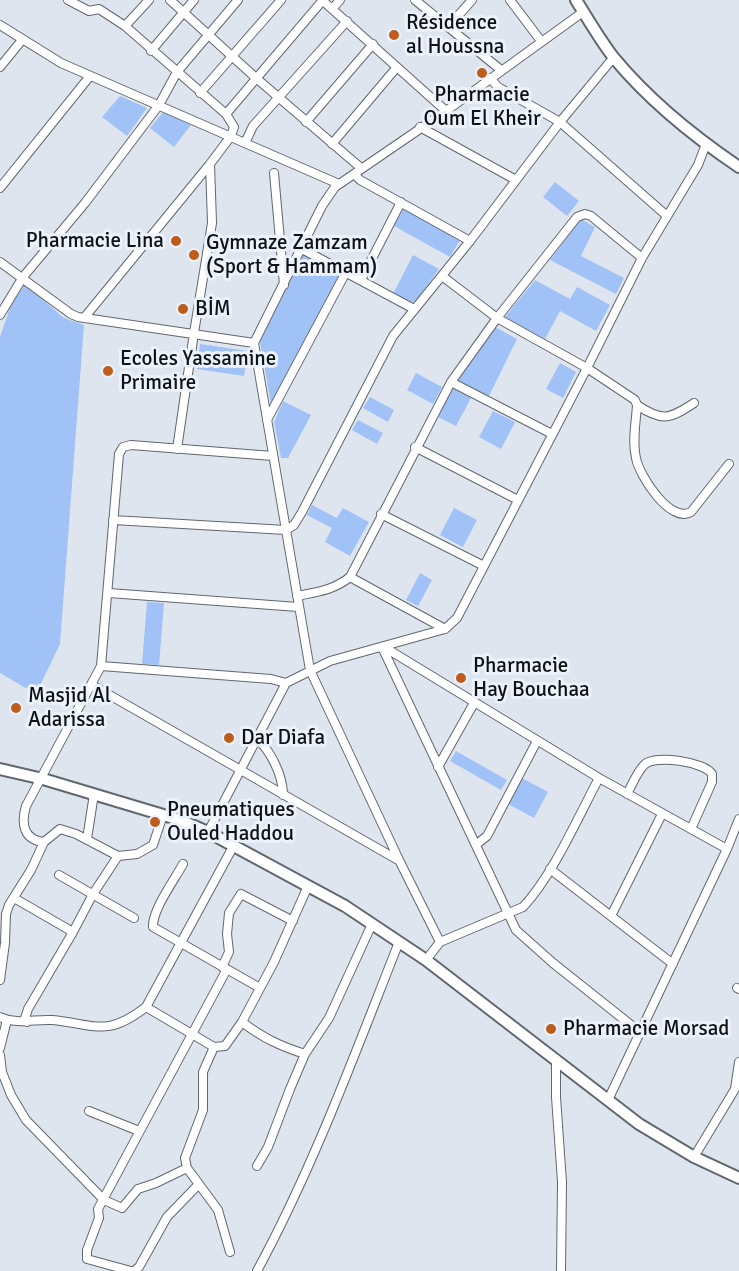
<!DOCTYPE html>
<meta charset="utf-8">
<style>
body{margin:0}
canvas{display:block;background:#dfe5ee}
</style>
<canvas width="739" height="1271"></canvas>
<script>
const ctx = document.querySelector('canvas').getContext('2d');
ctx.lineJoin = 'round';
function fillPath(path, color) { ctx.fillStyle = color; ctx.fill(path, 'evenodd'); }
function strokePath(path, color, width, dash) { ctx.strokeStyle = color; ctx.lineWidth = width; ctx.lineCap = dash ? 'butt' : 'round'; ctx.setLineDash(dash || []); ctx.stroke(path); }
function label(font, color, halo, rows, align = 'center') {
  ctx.font = font + ' Signika,sans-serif'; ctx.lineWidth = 6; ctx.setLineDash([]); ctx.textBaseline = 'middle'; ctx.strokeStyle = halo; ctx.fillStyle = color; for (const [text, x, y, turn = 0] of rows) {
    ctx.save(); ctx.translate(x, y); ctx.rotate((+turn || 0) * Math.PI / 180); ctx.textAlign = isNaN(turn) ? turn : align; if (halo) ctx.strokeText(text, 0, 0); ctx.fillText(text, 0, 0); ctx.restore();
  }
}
fillPath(new Path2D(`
 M120,96L147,108L127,136L102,117Z
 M163,112L191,125L174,147L150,128Z
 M555,182L579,201L567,216L543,197Z
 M404,208L460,240L450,257L394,226Z
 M581,219L595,227L581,256L624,278L616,294L550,260Z
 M303,255H308L341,273L271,404L260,342Z
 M413,255L439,269L416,301L412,302L393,294Z
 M535,280L570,299L577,287L610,305L596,331L560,311L545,339L505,317Z
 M25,284L64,318L84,325L60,644L36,694L0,673V337L11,305Z
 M495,327L517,339L489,396L457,380Z
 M200,344L248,351L244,376L197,369Z
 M560,363L576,372L563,398L546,389Z
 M416,373L442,387L433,404L407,390Z
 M452,388L471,398L456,426L438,417Z
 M370,397L394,410L388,422L363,408Z
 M283,401L311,415L288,458H281L274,422Z
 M493,411L515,422L501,449L479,437Z
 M358,420L383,433L377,444L352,430Z
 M312,505L337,518L343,508L369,522L350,556L325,542L332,528L307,515Z
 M454,508L477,520L463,547L440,535Z
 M420,573L432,580L418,606L406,600Z
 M147,602L164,603L159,665L142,664Z
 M456,751L507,780L501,790L450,761Z
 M522,778L548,792L534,818L508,804Z`), '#a1c2f6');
const street = new Path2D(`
 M68,0L89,11L99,9L125,26L226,114L234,127L231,136L210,164L84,318
 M170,0L256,78L361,168
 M322,0L446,111
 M415,0L501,70
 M510,0L541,41
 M332,9L340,0
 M0,25L61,63L339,184
 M125,26L149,0
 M448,27L472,0
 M151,51L194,0
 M0,67L22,40
 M490,78L498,87L560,122L667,216
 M200,93L281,0
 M226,114L323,0
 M306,122L373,44
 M420,127L516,180
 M245,143L253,126L347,21
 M332,144L397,67
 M274,173L284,285
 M354,174L360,180L470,241
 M0,188L90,76
 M302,249L414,309
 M0,262L71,314L78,317L254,343
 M442,276L497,318L587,368L635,400L637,405C636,422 632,441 636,458C639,475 670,524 691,512L729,464
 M361,280L401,202
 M0,315L23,277L85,203L159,105L177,72L238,0
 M451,382L552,434
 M637,405C662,422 670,419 694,403
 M267,420L346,272
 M415,447L518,500
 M177,449L194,333L212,223L210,164
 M381,514L484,566
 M113,520L286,530L294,525L302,512L393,336L470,241L560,122L614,57
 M350,577L445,629
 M109,593L298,607
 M297,596C317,592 334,590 350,577L451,382L497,318L577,217L585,214L591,216L642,258
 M382,647L516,930L553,963L641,1033
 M384,647L599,778L727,849
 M101,666L271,679L286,683
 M92,685L398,860
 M257,739C271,751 283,776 283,795
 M438,767L474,703
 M627,794C632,785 637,772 644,765C655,754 705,762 712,774V782L691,829
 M163,815L153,845L137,854L118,856L76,834L60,829L44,842C23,840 21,823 26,806L101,666L119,454L123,447L131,445L273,456
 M208,832L286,683L330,661L445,629L457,618L587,368L642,258L698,165L706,144
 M87,839L94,794
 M477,844L487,836L537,741
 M183,864C175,879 152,910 153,927L260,988
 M550,869L673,964
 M59,875L134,918
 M14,898L73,932
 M611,916L662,814
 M440,942L399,860L310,670L254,343L322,206L335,187L446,111L583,12
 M426,960L440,942L523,907C553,875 578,817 599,778
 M222,967L229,952L227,934L229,913L241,894L293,921
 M0,980L5,943L6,914L9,905L31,870L44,842
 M737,988L739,989
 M146,1007L214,1047L225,1046L242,1022L274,962L308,886
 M0,1017C17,1025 34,1019 52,1020C95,1024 106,1038 146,1007L234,845
 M27,1022L25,1018L28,1009L73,932L93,894L118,856
 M242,1022C263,1038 280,1046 305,1054
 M214,1047L203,1072V1110L185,1158L187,1168L218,1210L230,1252
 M0,1048L7,1020
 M0,1055L2,1072L11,1095L26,1120L104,1200L122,1208L138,1189L156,1183L187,1168
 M556,1059V1097L562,1182L561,1271
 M608,1100L727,849L739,819
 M89,1111L139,1131
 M694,1157L735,1089L739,1062
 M257,1166L268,1147L290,1089L305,1054L329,1018L372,924
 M131,1271L87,1259V1250L99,1218L98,1209L227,969
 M134,1271L139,1267L167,1217L198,1185
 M257,1271C314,1166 355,1053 399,942`);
const secondary = new Path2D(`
 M576,0C588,19 600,40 614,58C649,100 693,136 739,167
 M0,769L43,779L180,820L208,832L345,906L426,960L639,1124L694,1157L739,1178`);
strokePath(street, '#61676f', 10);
strokePath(secondary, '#61676f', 14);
strokePath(street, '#fff', 8);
strokePath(secondary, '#fff', 10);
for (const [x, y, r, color] of [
 [394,35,6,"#bd5c1b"],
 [482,73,6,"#bd5c1b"],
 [176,241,6,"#bd5c1b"],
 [194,255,6,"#bd5c1b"],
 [183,309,6,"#bd5c1b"],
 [108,371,6,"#bd5c1b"],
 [461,678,6,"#bd5c1b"],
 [16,708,6,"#bd5c1b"],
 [229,738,6,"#bd5c1b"],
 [155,822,6,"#bd5c1b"],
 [551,1029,6,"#bd5c1b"]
]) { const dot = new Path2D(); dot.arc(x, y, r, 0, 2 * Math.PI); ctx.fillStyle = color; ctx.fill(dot); strokePath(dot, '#ecf2fc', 2); }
label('21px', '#0f1114', '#ecf2fc', [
 ["Résidence",406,23],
 ["al Houssna",406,47],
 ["Pharmacie",482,95,"center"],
 ["Oum El Kheir",482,119,"center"],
 ["Pharmacie Lina",164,241,"right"],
 ["Gymnaze Zamzam",206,243],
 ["(Sport & Hammam)",206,267],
 ["BİM",195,309],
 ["Ecoles Yassamine",120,359],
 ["Primaire",120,383],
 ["Pharmacie",473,666],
 ["Hay Bouchaa",473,690],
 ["Masjid Al",28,696],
 ["Adarissa",28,720],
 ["Dar Diafa",241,738],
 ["Pneumatiques",167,810],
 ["Ouled Haddou",167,834],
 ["Pharmacie Morsad",563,1029]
], 'left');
</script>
